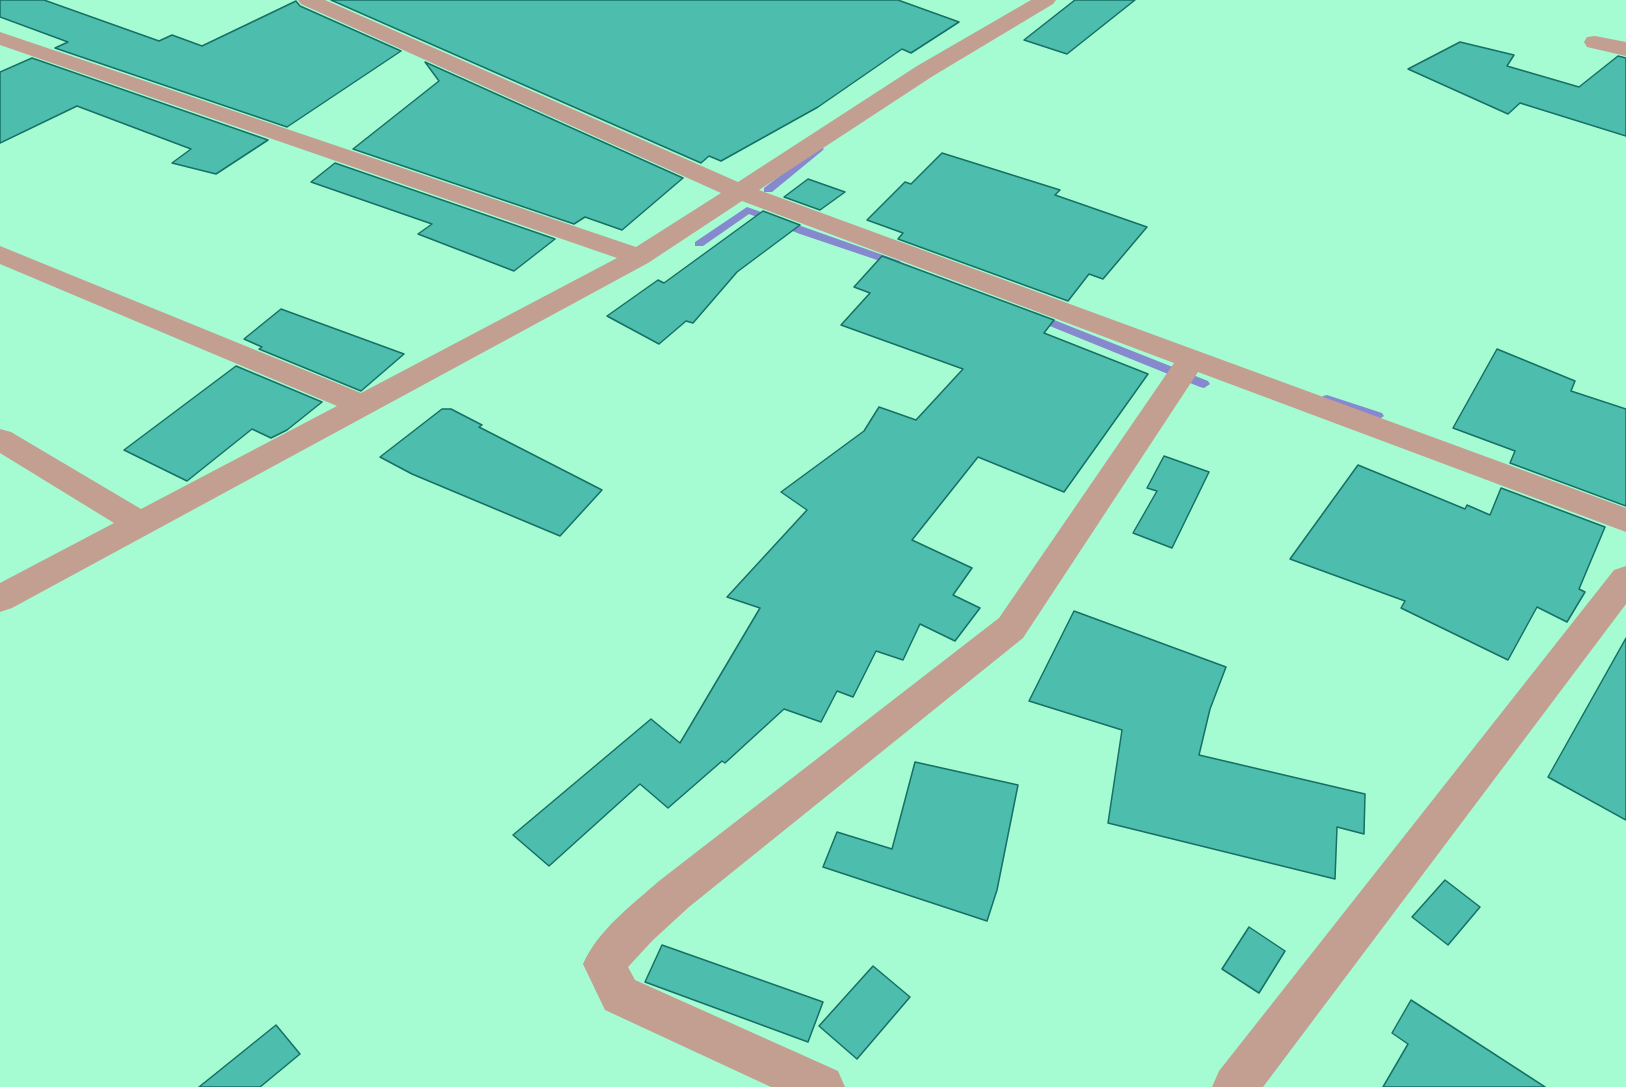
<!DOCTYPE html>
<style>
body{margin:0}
canvas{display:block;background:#a5fcd2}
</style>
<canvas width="1626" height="1087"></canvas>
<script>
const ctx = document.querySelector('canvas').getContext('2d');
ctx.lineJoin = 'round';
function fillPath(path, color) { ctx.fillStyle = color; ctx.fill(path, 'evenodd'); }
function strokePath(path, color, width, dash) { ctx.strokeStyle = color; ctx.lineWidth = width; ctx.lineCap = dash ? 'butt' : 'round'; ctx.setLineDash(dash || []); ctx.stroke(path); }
fillPath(new Path2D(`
 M819,146L824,149L822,151L772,192H764V188Z
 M747,207L900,261L901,263L900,265H892L800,234L749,214L703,246H695V242Z
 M1034,312L1208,381L1210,384L1204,388L1200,387L1030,318L1028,316Z
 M1327,395L1382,413L1384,416L1378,420L1323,402L1321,399L1323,396Z`), '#8789cf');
const building = new Path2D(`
 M0,0H44L159,41L172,35L202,46L296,1L300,6L401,51L287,127L55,48L68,42L0,17Z
 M331,0H898L959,22L911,53L902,49L818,107L721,161L709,156L701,163Z
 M1075,0H1135L1067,54L1024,40Z
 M1460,42L1514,55L1507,66L1579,87L1618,56L1626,58V136L1520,103L1508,114L1408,69Z
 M32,58L268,140L216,174L172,163L191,149L77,106L0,143V72Z
 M425,62L683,178L622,230L585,217L574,224L353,149L439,81Z
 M942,153L1060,190L1055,195L1147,227L1103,279L1089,274L1068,301L898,239L903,233L867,220L905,182L911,184Z
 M335,163L555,239L514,271L418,234L432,224L311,182Z
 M808,179L845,192L820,210L784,197Z
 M763,211L800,225L737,272L693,323L686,321L659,344L607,316L658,280L664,283Z
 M882,256L1054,320L1044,333L1148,374L1064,492L978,457L912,540L972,568L953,595L980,608L955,641L920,624L903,660L876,651L853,697L837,691L821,722L784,709L725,763L722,761L668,808L640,784L549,866L513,835L651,719L680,743L760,608L727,597L807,510L781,492L864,431L879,407L916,420L963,369L841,325L870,293L854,287Z
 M281,309L404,354L361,391L259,349L262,347L244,339Z
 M1497,349L1575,381L1571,391L1626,409V506L1510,463L1515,451L1453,428Z
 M236,366L322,402L287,430L271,438L252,429L187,481L124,450Z
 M442,409H451L482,425L479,427L602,490L560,536L412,474L380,457Z
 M1164,456L1209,472L1172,548L1133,533L1157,491L1147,488Z
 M1358,465L1465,509L1467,505L1490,515L1501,488L1605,527L1579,589L1585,592L1567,622L1537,607L1508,660L1401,608L1405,601L1290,559Z
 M1074,611L1226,667L1210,709L1199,755L1365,794L1364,834L1337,827L1335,879L1108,823L1122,730L1029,701Z
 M1626,638V820L1548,777Z
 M915,762L1018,785L997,890L987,921L823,867L837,832L892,849Z
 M1445,880L1480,907L1448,945L1412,917Z
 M1249,927L1285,951L1259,993L1222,969Z
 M662,945L823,1002L808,1042L645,982Z
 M873,966L910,997L857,1059L819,1026Z
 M1411,1000L1545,1087H1383L1408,1044L1392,1033Z
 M276,1025L300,1054L260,1087H199Z`);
fillPath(building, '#4dbdad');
strokePath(building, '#167065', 1.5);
fillPath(new Path2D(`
 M298,0H325L738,182L917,66L1031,0H1056L1053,4L933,76L759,190L1626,508V532L1198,372L1023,638L689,907L652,941L628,967L635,980L838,1071L845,1087H771L605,1010L583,964C598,930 632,905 659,881L999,618L1174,363L742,201L648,263L12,608L0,612V583L114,523L0,453V429L11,432L141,509L337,406L0,264V246L361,393L617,258L0,45V32L636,247L721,193L301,4Z
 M1595,36L1626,42V56L1587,47L1584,42L1587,37Z
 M1626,566V604L1263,1087H1212L1219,1071L1614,570Z`), '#c29f91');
</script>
